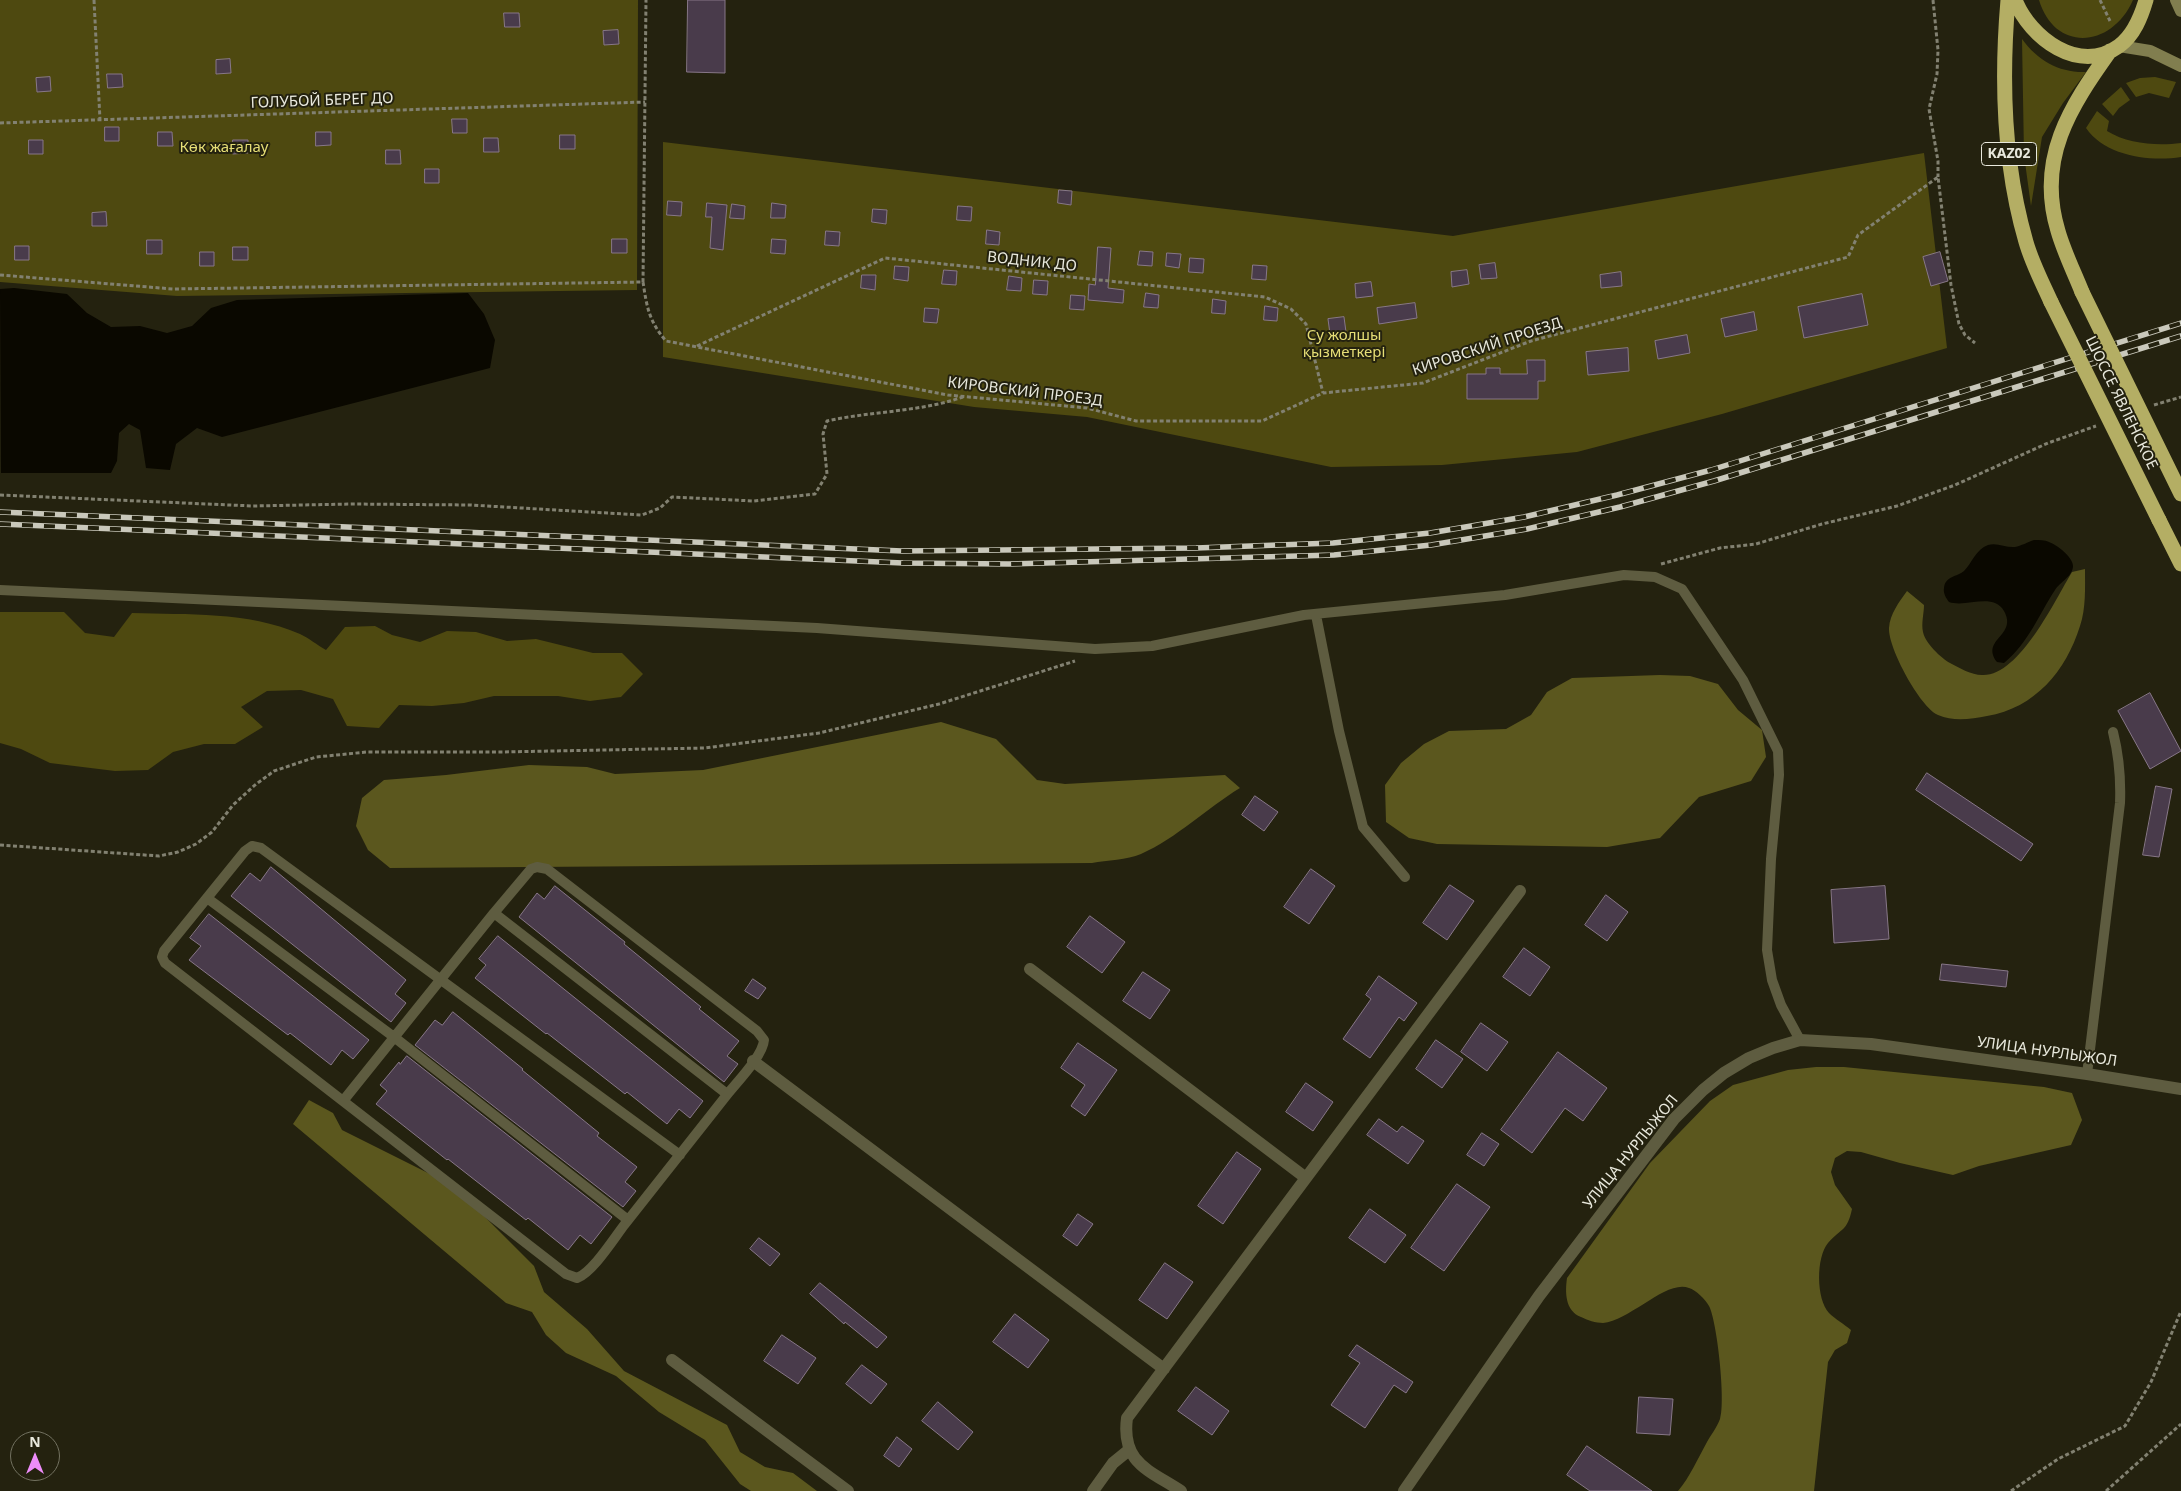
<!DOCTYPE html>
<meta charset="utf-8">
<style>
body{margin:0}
#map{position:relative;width:2181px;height:1491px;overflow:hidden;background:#24220f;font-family:"Noto Sans",sans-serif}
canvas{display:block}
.north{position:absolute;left:10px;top:1431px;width:50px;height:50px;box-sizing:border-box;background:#24220f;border:1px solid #737261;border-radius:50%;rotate:0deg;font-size:14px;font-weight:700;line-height:20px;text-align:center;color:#e9e9dd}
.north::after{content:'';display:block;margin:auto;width:18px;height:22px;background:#ed8cf9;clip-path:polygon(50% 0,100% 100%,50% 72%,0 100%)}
</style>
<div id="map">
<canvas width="2181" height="1491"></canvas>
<div class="north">N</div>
</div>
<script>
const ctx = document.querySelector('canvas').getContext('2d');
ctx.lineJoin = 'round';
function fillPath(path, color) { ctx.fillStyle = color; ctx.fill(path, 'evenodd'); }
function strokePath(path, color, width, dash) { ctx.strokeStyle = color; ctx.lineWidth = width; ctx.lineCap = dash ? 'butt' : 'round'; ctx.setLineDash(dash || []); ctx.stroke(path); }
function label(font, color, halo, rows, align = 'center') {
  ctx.font = font + ' "Noto Sans",sans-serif'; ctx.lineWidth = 4; ctx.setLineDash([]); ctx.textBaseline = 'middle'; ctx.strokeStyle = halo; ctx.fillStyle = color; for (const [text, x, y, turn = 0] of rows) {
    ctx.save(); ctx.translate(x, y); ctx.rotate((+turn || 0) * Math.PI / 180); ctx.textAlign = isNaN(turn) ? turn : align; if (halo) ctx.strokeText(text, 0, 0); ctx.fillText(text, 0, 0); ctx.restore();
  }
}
fillPath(new Path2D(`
 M0,0H638L637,290L177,296L0,282Z
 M2039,0H2133C2112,48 2055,53 2039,0Z
 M2022,39C2038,61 2060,73 2086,72L2063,103L2042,137L2031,206L2024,155Z
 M2155,77L2176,82L2169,98L2149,93L2136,97L2126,83L2140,78Z
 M2121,87L2130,100L2119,108L2113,116L2102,104Z
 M2097,111L2109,121L2107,131C2128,144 2157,146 2181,143V157C2150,162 2105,156 2086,128Z
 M663,142L1453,236L1924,153L1947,348L1722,414L1577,452L1442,465L1331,467L1087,417L974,407L663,357Z
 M0,612H64L85,633L114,637L132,613C188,615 247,611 300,634C309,638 317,645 326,650L345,627L375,626L392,635L420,642L447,631L476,632L507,641L536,639L593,653H622L643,674L621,697L590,701L558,696H494L464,703L432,706L399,705L379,728L347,726L333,699L301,690L267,691L241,707L263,727L235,744H204L173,752L148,770L115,771L50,763L21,749L0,743Z`), '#4e4910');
fillPath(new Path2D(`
 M2085,569C2085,588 2086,608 2080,626C2066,671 2035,708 1987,716C1971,719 1954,722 1938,715C1920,707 1888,648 1889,628C1890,614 1899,602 1907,591L1924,605C1924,613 1921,624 1923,632C1925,643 1941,658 1950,663C1960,668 1971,675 1982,675C2019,677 2055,600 2072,572Z
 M1660,675L1690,676L1718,684L1738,710L1762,730L1766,757L1751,781L1699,797L1660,838L1607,847L1437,844L1409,838L1386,822L1385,785L1401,763L1424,744L1449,731L1506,729L1531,715L1547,692L1572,678Z
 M941,722L996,739L1037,780L1065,784L1225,775L1240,788C1207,808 1177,838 1141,854C1127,860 1107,860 1092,863L390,868L368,850L356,826L362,798L384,780L446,775L529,765L587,767L615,774L703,770Z
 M1816,1067H1844L2044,1087L2072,1093L2082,1120L2071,1145L1979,1166L1953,1175L1900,1163L1861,1152L1847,1151L1835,1158L1831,1172L1835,1185L1852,1209C1847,1232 1842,1227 1828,1243C1816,1257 1816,1299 1829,1313C1835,1319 1844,1324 1851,1330L1847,1343L1835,1350L1828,1362L1814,1491H1678C1690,1477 1698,1458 1707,1442C1711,1435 1717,1427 1720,1419C1726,1402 1717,1321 1709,1306C1705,1299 1696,1290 1689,1288C1667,1279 1631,1320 1603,1323C1596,1323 1587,1320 1581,1317C1565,1311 1565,1292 1567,1278L1650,1163L1710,1101L1733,1085L1788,1070Z
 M309,1100L333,1113L342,1130L444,1181L468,1200L534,1266L544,1292L587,1329L624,1371L727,1425L740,1452L765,1467L793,1473L817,1491H751L740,1484L705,1440L659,1412L616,1376L566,1353L546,1335L532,1312L506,1303L293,1124Z`), '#5b571e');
fillPath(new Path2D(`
 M14,288L67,294L87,313L111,327L140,326L167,333L192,326L211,308L237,300L468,293L484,314L495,340L490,368L222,437L197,428L176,444L170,470L146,468L140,430L129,424L119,433L117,461L111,473H1L0,289Z
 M2034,540C2039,540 2045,540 2049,542C2057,545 2073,557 2073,566C2073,576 2060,582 2055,590C2038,616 2029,642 2004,663L1997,662C1980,639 2018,636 2004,611C1993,592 1966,608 1949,602C1946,598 1943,593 1944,588C1945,576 1957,577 1964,571C1972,563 1976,549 1988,545C1997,542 2006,548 2015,547C2021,546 2028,542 2034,540Z`), '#0a0800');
const building = new Path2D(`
 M688,0H725V73L687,72Z
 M504,13H519L520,27H505Z
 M618,30L619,44L604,45L603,31Z
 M230,59L231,73L216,74V60Z
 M107,74H122L123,87L108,88Z
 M50,77L51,91L37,92L36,78Z
 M452,119H467V133H453Z
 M105,127H119V141H105Z
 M158,132H172L173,146H158Z
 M316,132H331V145L316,146Z
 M560,135H575V149H560Z
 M484,138H498L499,152H484Z
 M29,140H43V154H29Z
 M233,140H248V153L233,154Z
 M386,150H400L401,164H386Z
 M425,169H439V183H425Z
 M1059,190L1072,191L1071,205L1058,203Z
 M668,201L682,202L681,216L667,215Z
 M707,203L727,205L723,250L710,248L712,217H706Z
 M772,203L786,205L785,218H771Z
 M732,204L745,206L744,219L730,218Z
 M958,206L972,207L971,221L957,220Z
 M873,209L887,210L886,224L872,222Z
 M106,212L107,226H92V213Z
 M987,230L1000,232L999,245L986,244Z
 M826,231L840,232L839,246L825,245Z
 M612,239H627V253H612Z
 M772,239L786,240L785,254L771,253Z
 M147,240H162V254H147Z
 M15,246H29V260H15Z
 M233,247H248V260H233Z
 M1098,247L1111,248L1108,288L1124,290L1123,303L1088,300L1089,284L1095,285Z
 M1140,251L1153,252L1152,266L1138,265Z
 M200,252H214V266H200Z
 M1940,252L1948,281L1931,286L1923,257Z
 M1167,253L1181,254L1179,268L1166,266Z
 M1190,258L1204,259L1203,273L1189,272Z
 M1495,263L1497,278L1481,279L1479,265Z
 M1253,265L1267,266L1266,280L1252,279Z
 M895,266L909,267L908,281L894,279Z
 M944,270L957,271L956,285L942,284Z
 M1467,270L1469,284L1452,287L1451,272Z
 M1621,272L1622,286L1601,288L1600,275Z
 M862,275H876L875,290L861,288Z
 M1009,276L1022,278L1021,291L1007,290Z
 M1034,280L1048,281L1047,295L1033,294Z
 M1371,282L1373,296L1356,298L1355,284Z
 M1146,293L1159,295L1158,308L1144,307Z
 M1862,294L1868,325L1804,338L1798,307Z
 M1071,295L1085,296L1084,310L1070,309Z
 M1213,299L1226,301L1225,314L1212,313Z
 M1415,303L1417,318L1379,324L1377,308Z
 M1265,306L1278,308L1277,321L1264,320Z
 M925,308L939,309L937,323L924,322Z
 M1754,312L1757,330L1725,337L1721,319Z
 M1344,317L1346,332L1330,334L1328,319Z
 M1687,335L1690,353L1658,359L1655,341Z
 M1628,348L1629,371L1588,375L1586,352Z
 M1527,360H1545V381H1538V399H1467V374H1486V368H1500V374H1527Z
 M2150,693L2181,751L2150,769L2118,711Z
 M1927,773L2033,844L2021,861L1916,790Z
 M2156,786L2172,789L2159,857L2143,855Z
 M1255,796L1278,812L1264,831L1242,815Z
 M271,867L406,980L395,994L406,1003L391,1022L231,896L250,873L260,881Z
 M1311,869L1335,886L1309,924L1284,907Z
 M1450,885L1474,901L1447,940L1423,923Z
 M555,886L625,942L624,944L701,1007L699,1009L739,1041L727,1056L738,1064L724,1082L519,917L537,893L544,899Z
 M1885,886L1889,939L1834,943L1831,890Z
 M1606,895L1628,912L1607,941L1585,925Z
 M209,914L369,1040L353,1059L342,1050L331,1065L290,1033L288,1035L189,960L201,946L190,938Z
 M1090,916L1125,942L1102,973L1067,947Z
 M498,936L703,1101L690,1118L679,1109L667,1124L627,1092L625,1094L547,1033L546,1034L475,978L486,965L479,959Z
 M1524,948L1550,967L1530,996L1503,977Z
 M1942,964L2008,971L2006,987L1940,980Z
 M1143,972L1170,990L1150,1019L1123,1001Z
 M1379,976L1417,1003L1404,1021L1399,1017L1370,1058L1343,1039L1371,999L1366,995Z
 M753,979L766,988L758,999L745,991Z
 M453,1012L523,1069L522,1070L599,1133L597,1136L637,1167L625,1182L636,1191L623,1207L415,1045L435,1020L442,1025Z
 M1481,1023L1508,1042L1487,1071L1461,1052Z
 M1436,1040L1463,1059L1442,1088L1416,1069Z
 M1078,1043L1117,1070L1085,1116L1071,1106L1085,1085L1061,1068Z
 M1558,1052L1607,1088L1583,1121L1565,1108L1532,1153L1501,1130Z
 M407,1056L612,1217L591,1244L580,1235L568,1250L528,1218L526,1220L448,1159L447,1160L376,1104L387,1091L380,1085L399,1062L400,1064Z
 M1306,1083L1333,1102L1313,1131L1286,1112Z
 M1379,1119L1397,1132L1402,1126L1424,1141L1408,1164L1367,1135Z
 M1482,1133L1499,1144L1484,1166L1467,1155Z
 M1237,1152L1261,1169L1223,1224L1198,1206Z
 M1457,1184L1490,1207L1444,1271L1411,1248Z
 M1370,1209L1406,1235L1385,1263L1349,1238Z
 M1078,1214L1093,1224L1077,1246L1063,1236Z
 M759,1238L780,1254L770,1266L750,1249Z
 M1165,1263L1193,1282L1167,1319L1139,1300Z
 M820,1283L887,1337L877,1348L845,1322L844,1324L810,1294Z
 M1015,1314L1049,1340L1028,1368L993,1342Z
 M782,1335L816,1358L798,1384L764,1361Z
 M1357,1345L1413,1382L1406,1393L1394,1385L1365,1428L1331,1405L1360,1363L1349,1356Z
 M862,1365L887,1384L871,1404L846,1384Z
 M1196,1387L1229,1411L1212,1435L1178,1411Z
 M1639,1397L1673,1399L1670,1435L1637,1433Z
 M938,1402L973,1432L958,1450L922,1421Z
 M897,1437L912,1449L899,1467L884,1456Z
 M1587,1446L1652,1491H1590L1567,1475Z`);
fillPath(building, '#493b4b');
strokePath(building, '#877788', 1);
strokePath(new Path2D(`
 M94,0L100,120
 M1933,0L1938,50L1937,74L1929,109L1938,161V177
 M2100,0L2110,21
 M0,123L645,102
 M0,275L173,289L643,282L646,0
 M643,282C647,308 649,321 666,341L948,395L1087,408L1136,421H1262L1323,393L1423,383L1531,341L1848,257L1858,235L1938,177L1951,285L1959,324L1965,335L1975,343
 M697,346L885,258L1265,297L1291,309L1306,324L1323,393
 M2154,405L2181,397
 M0,495L253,506L352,504L470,505L642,515L660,508L672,497L754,501L815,494L827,474L823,434L827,421C872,411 920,412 963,397
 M1661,564L1720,548L1756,544L1822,524L1897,506L1955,485L2048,443L2096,426
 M0,845L159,856L178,852L196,844L212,832L233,805L255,785L274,771L316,757L367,752H501L705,748L819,733L939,704L1075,661
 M2011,1491L2058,1459L2125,1426L2151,1382L2181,1311
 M2106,1491L2181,1424`), '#828171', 3, [4, 2.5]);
strokePath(new Path2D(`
 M0,590L817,628L1095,649L1152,646L1304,615L1505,595L1624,575L1655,577L1682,589L1743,680L1778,751L1779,775L1771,859L1767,950L1772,980L1781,1005L1800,1040
 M1316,615L1339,731L1363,827L1405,877
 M207,898L394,1037L628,1220
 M494,913L531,869L537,867L547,869L757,1031L764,1040C763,1056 736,1083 726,1096C692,1139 659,1181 625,1224C614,1238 593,1272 577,1278L566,1274L165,963L162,957L164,951L245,851L252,846L261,848L680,1155
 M2087,1074L2120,803C2121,778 2119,756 2113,732
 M343,1101L494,913L727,1094`), '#5e5c40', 10);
strokePath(new Path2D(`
 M1030,969L1306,1178
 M753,1061L1164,1369
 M672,1360L848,1491
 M1093,1491L1113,1463L1129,1450
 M1181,1491C1149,1470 1121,1463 1127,1418L1520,891
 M1404,1491L1539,1296L1674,1119L1703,1090L1724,1073L1749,1058L1773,1048L1800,1040L1871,1044L2087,1074L2181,1089`), '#5e5c40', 12);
strokePath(new Path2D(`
 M2176,0L2181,11
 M2119,46L2150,51L2181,66`), '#817e4f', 12);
strokePath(new Path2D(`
 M2008,0C2001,81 2003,163 2026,242C2032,263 2042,282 2051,302
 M2015,0C2030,38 2079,75 2119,46C2134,35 2141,17 2146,0
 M2082,292C2074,272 2064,252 2058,231C2036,159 2070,107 2110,51
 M2159,520L2181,564`), '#b4ae64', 15);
const rail = new Path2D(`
 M0,512L902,551L1196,548L1333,543L1430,533L1524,517L1617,495L1711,470L2181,323
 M0,524L903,563L1009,564L1334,555L1431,545L1527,529L1620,507L1714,481L2181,336`);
strokePath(rail, '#c9c8bb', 5.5);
strokePath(rail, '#24220f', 4, [11]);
strokePath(new Path2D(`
 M2082,292L2181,494
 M2051,302L2159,520`), '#b4ae64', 15);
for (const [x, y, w] of [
 [2009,154,55]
]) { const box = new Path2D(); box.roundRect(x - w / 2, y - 11.5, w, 23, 4); ctx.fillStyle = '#24220f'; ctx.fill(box); strokePath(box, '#e9e9dd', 1); }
label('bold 14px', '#e9e9dd', null, [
 ["KAZ02",2009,154]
]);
label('15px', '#e9e9dd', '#24220f', [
 ["ГОЛУБОЙ БЕРЕГ ДО",322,101,-2],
 ["ВОДНИК ДО",1032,262,6],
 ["КИРОВСКИЙ ПРОЕЗД",1487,347,-18],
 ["КИРОВСКИЙ ПРОЕЗД",1025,392,7],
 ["ШОССЕ ЯВЛЕНСКОЕ",2121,403,64],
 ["УЛИЦА НУРЛЫЖОЛ",2047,1052,8],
 ["УЛИЦА НУРЛЫЖОЛ",1631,1152,-51]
]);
label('15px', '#e6de76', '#24220f', [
 ["Көк жағалау",224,148],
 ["Су жолшы",1344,336],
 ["қызметкері",1344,353]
]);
</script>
